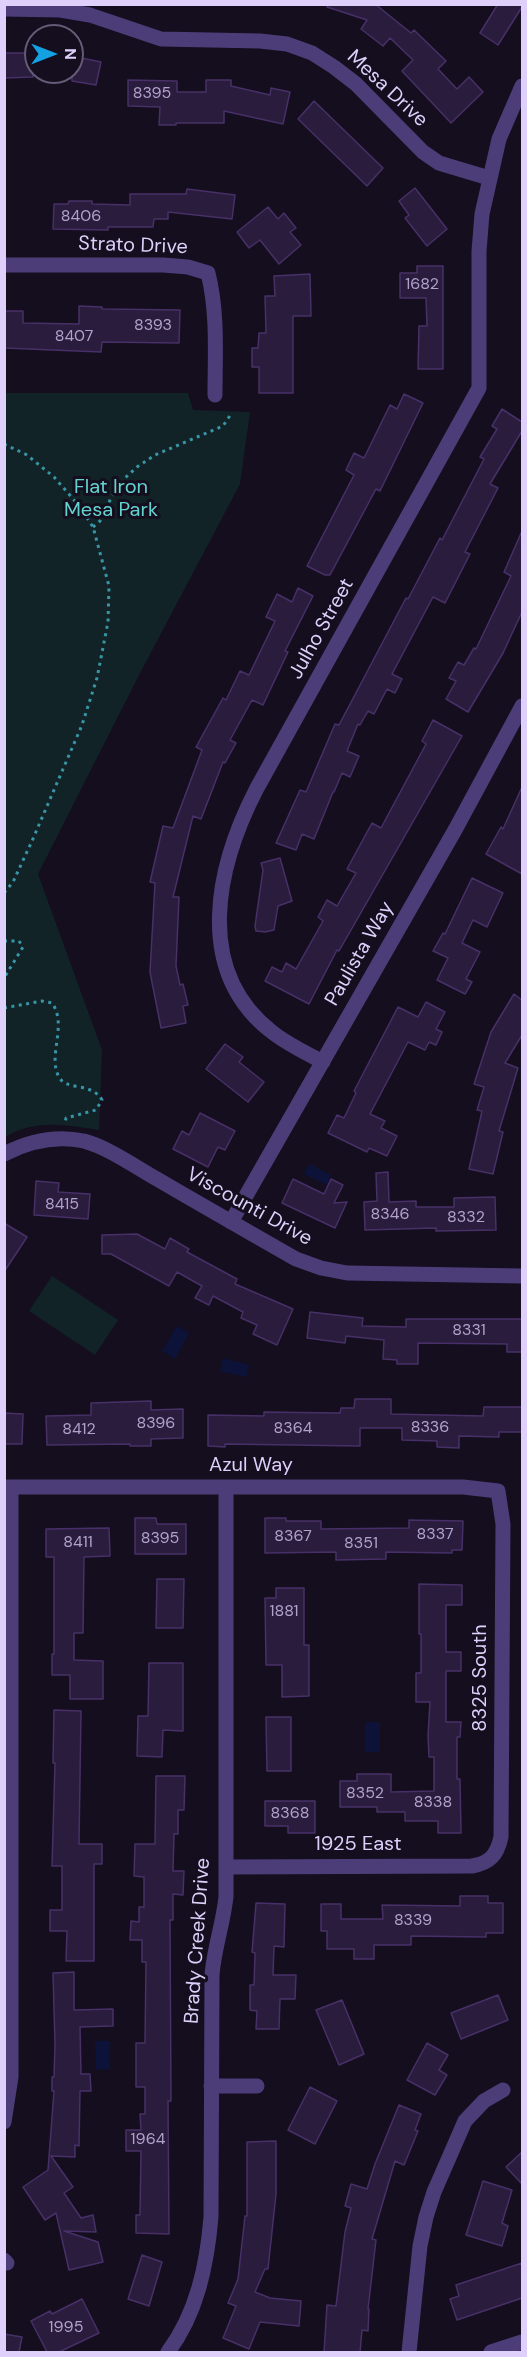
<!DOCTYPE html>
<style>
body{margin:0}
#map{position:relative;width:527px;height:2357px;overflow:hidden;background:#140e1e;font-family:"DM Sans",sans-serif}
canvas{display:block}
.frame{position:absolute;inset:0;border:6px solid #decffb;pointer-events:none}
.north{position:absolute;left:24px;top:24px;width:60px;height:60px;box-sizing:border-box;background:#140e1e;border:2px solid #655b76;border-radius:50%;rotate:90deg;font-size:16px;font-weight:700;line-height:24px;text-align:center;color:#decffb}
.north::after{content:'';display:block;margin:auto;width:21px;height:27px;background:#14a1e2;clip-path:polygon(50% 0,100% 100%,50% 72%,0 100%)}
</style>
<div id="map">
<canvas width="527" height="2357"></canvas>
<div class="frame"></div>
<div class="north">N</div>
</div>
<script>
const ctx = document.querySelector('canvas').getContext('2d');
ctx.lineJoin = 'round';
function fillPath(path, color) { ctx.fillStyle = color; ctx.fill(path, 'evenodd'); }
function strokePath(path, color, width, dash) { ctx.strokeStyle = color; ctx.lineWidth = width; ctx.lineCap = dash ? 'butt' : 'round'; ctx.setLineDash(dash || []); ctx.stroke(path); }
function label(font, color, halo, rows, align = 'center') {
  ctx.font = font + ' "DM Sans",sans-serif'; ctx.lineWidth = 6; ctx.setLineDash([]); ctx.textBaseline = 'middle'; ctx.strokeStyle = halo; ctx.fillStyle = color; for (const [text, x, y, turn = 0] of rows) {
    ctx.save(); ctx.translate(x, y); ctx.rotate((+turn || 0) * Math.PI / 180); ctx.textAlign = isNaN(turn) ? turn : align; if (halo) ctx.strokeText(text, 0, 0); ctx.fillText(text, 0, 0); ctx.restore();
  }
}
fillPath(new Path2D(`
 M4,393H188L193,410L250,412L240,484L138,677L38,874L102,1050L99,1130C65,1125 36,1119 5,1137Z
 M52,1276L118,1320L95,1355L29,1311Z`), '#122327');
fillPath(new Path2D(`
 M309,1164L331,1175L327,1185L304,1174Z
 M177,1326L189,1333L175,1359L162,1351Z
 M223,1358L249,1365L246,1377L220,1371Z
 M365,1722H380V1752H365Z
 M95,2041H110V2069L96,2070Z`), '#0d1338');
const building = new Path2D(`
 M328,4H375L411,33L414,30L446,61L438,69L457,89L469,77L483,92L451,123L402,71L413,60L390,38L383,46L361,29L367,20L327,7Z
 M498,4H522V7L498,45L480,33Z
 M4,53H33V77L4,78Z
 M72,56L101,62L96,85L72,81Z
 M128,80L177,81V92H206V80H231V86L270,95L271,88L290,92L283,124L224,111V123H176V125H159L160,107L128,106Z
 M314,101L383,168L367,186L298,119Z
 M415,188L447,229L427,246L405,218L409,215L399,201Z
 M187,189L235,195L232,219L168,212V219H154L153,227H108V230L53,229L54,204H68L69,201H92V204L130,205V194H186Z
 M268,207L278,219L284,213L296,228L290,232L301,245L279,264L260,240L249,248L237,232Z
 M417,266H443V369H418L419,326H427L426,298H400V273H417Z
 M310,274L311,316H293V393H259V367H252V348H258L259,333H266L265,296H275L274,276Z
 M79,306L102,307V309L180,310L179,343L102,342L101,352L4,348V311H23V323L79,324Z
 M404,394L423,403L380,491L376,489L330,575H325L307,566L354,475L346,470L354,453L364,458L390,405L397,409Z
 M502,409L522,422V431L490,484L498,488L465,552L470,554L445,603L433,597L392,674L402,679L395,693L387,689L374,714L368,711L360,725L358,724L347,751L359,756L350,777L342,773L334,792H333L314,839L302,834L296,850L276,843L300,790L306,792L335,724L339,725L406,598L408,599L440,538L442,540L484,459L480,457L497,429L492,426Z
 M522,531V612L503,653L468,712L446,699L456,681L449,678L458,662L464,665L474,648L476,649L511,576L504,572Z
 M298,588L313,596L285,651L288,652L263,705L252,700L230,740L236,743L225,763L223,762L201,819L193,816L173,897H179L176,966L180,985L183,984L188,1005L183,1006L186,1023L161,1028L150,972L155,883L150,882L163,826L173,828L202,750L196,747L223,698L226,700L240,671L249,675L275,621L266,617L277,594L292,602Z
 M433,720L462,736L339,951L337,950L309,1004L265,981L272,967L282,972L286,963L296,969L323,921L318,917L327,900L337,906L356,873L347,869L372,823L381,828L426,744L422,741Z
 M522,787V874L486,854L501,827L503,829Z
 M280,858L292,901L278,906L274,930L265,932L256,931L255,926L263,870L261,863Z
 M472,878L503,893L487,927L473,920L462,943L480,952L466,979L472,982L465,994L437,980L448,958L433,951L443,933L445,934Z
 M514,994L522,1000V1035L505,1063L518,1068L499,1131L503,1132L493,1174L469,1169L482,1111L477,1110L484,1087L474,1084L491,1032Z
 M426,1002L445,1012L436,1029L442,1032L436,1045L429,1042L425,1050L408,1042L370,1114L385,1121L381,1128L397,1136L387,1156L369,1148L367,1152L328,1133L337,1115L344,1118L356,1093L354,1091L398,1007L418,1017Z
 M225,1044L243,1057L239,1062L264,1082L248,1102L206,1069Z
 M200,1113L235,1131L225,1150L218,1147L208,1167L173,1149L182,1131L189,1135Z
 M388,1172L389,1202L416,1201V1207H454V1198L495,1197L496,1230L436,1231V1228L365,1230L364,1202L377,1201L376,1173Z
 M293,1179L324,1194L331,1179L343,1185L334,1203L347,1202L335,1228L282,1203Z
 M36,1181L59,1183L58,1192L90,1194L88,1219L34,1215Z
 M4,1223L27,1237L4,1272Z
 M137,1234L165,1249L170,1238L189,1249L187,1252L237,1279L235,1284L293,1309L277,1345L253,1334L257,1325L241,1318L243,1312L213,1296L209,1305L195,1298L202,1286L177,1272L169,1286L111,1254H102V1235Z
 M310,1312L363,1318L362,1326L406,1327V1319H522V1352H507V1344L418,1343V1364H397V1360L383,1359L384,1340L346,1336L345,1343L307,1338Z
 M355,1399H391V1414L483,1416L484,1407H522V1432H499V1437L459,1436V1448L437,1447V1441L402,1440V1428H360V1446L225,1444V1447L208,1446V1415L264,1416V1412L340,1413L341,1408H354Z
 M151,1401V1410L183,1409V1438L151,1439V1446H130V1444L47,1445L46,1416L91,1415V1403Z
 M4,1413L23,1414L22,1444H4Z
 M135,1518H156L157,1524H186V1554H135Z
 M265,1518H286V1521H321V1529L409,1528V1520L463,1521L462,1550H452V1553L386,1552V1559L336,1560V1552L265,1553Z
 M109,1528L110,1556L84,1557L83,1633H74V1660L103,1661V1699H70V1675H52V1654H54V1557H46V1529Z
 M157,1579H184L183,1628H156Z
 M419,1584L462,1585V1605H446V1652H461V1671H446V1722H461L460,1737H457V1779H460L461,1833H438V1821H405V1812H377V1807H340V1781H357V1774H391V1792L434,1791V1757H429L428,1736L430,1702H416V1673H421V1634H419Z
 M276,1588H304V1645H309V1696L282,1697V1665H266L265,1598H276Z
 M149,1663H183V1731L163,1730L162,1757L137,1756L138,1716H148Z
 M54,1710L81,1711L79,1844H102V1864H94V1961H66L67,1931H50V1910H62V1866H52L55,1763H53Z
 M266,1717H291V1771H267Z
 M156,1776H185L184,1810H178V1834H174L173,1871H184L183,1895L173,1894V1920H170L171,2101H168L169,2234L136,2233V2215H140L141,2151H126V2130H141L140,2114H145V2087H136V2043H145L146,1962H142V1940H130L131,1921L139,1922V1907H144V1877L134,1876L135,1844H155Z
 M265,1801H315V1833H288V1826H265Z
 M460,1896H488V1903H503V1933H486V1937L411,1936V1945H374V1959H354V1949H327V1931H321V1904H341V1919H383L382,1905L460,1906Z
 M256,1903L285,1904L284,1947L274,1946L273,1975H296L295,1999H280L279,2029H256L257,2011L250,2010V1985H254L255,1953L252,1952Z
 M74,1972V2010L113,2009V2026L80,2027L81,2074H90L91,2091H80L79,2146L75,2145V2157L51,2156L73,2187L64,2193L81,2218L93,2215L96,2232L64,2231L98,2242L103,2262L69,2270L56,2213L45,2220L23,2187L48,2170L54,2091H52V2077H54L55,2044L53,1973Z
 M498,1995L508,2020L461,2039L451,2013Z
 M342,2000L364,2054L339,2065L316,2010Z
 M427,2043L448,2055L439,2070L447,2075L435,2095L407,2080Z
 M310,2087L337,2101L315,2144L288,2130Z
 M399,2105L421,2114L415,2130L418,2131L404,2165L395,2161L372,2239L376,2240L368,2309H369L368,2331L362,2330L360,2352H324L327,2305L336,2306L345,2232L351,2208L345,2206L351,2184L367,2189L375,2164Z
 M276,2141V2194L268,2269H265L255,2292L270,2298L301,2301L299,2326L260,2322L249,2349L223,2338L236,2306L228,2303L238,2279L245,2216H247V2142Z
 M522,2152V2184L506,2167Z
 M483,2181L512,2190L502,2223L508,2226L502,2246L466,2235Z
 M142,2255L162,2262L149,2306L128,2299Z
 M522,2263V2298L457,2320L450,2299L459,2296L456,2285Z
 M82,2299L99,2333L59,2352H47L31,2321L50,2311L52,2314Z
 M4,2334L22,2337L19,2352H4Z`);
fillPath(building, '#2a1c3d');
strokePath(building, '#473067', 1.5);
strokePath(new Path2D(`
 M4,444L27,455L54,477L81,508L93,527L109,586L108,622L97,678L82,725L32,841L13,882L4,893
 M93,527L100,521L111,498L124,479L137,467L155,455L223,426L231,414
 M4,941H19L23,947L4,978
 M4,1008L42,1001L52,1003C68,1025 47,1056 59,1077C66,1091 92,1082 102,1100L96,1110L66,1118L65,1123`), '#3895a6', 3, [3, 4.5]);
strokePath(new Path2D(`
 M4,9L60,10L90,15L161,39L260,41L287,44L312,53L334,67L356,84L423,152L439,163L489,178
 M4,265H163L188,267L208,273C218,313 215,354 215,395
 M323,1062C306,1053 287,1044 272,1032C192,970 217,865 257,788L479,388V251L482,214L499,139L522,86
 M4,1154C29,1141 56,1135 84,1141C109,1148 134,1166 157,1179C203,1206 249,1232 296,1259L321,1268L347,1273L522,1276
 M231,1222L455,830L522,706
 M4,1487H463L498,1491L503,1524L501,1837C497,1855 490,1863 472,1866L226,1867
 M211,2086H257
 M4,2122L11,2077V1487
 M4,2260L7,2263
 M168,2352C197,2313 207,2265 211,2217L212,1975C214,1949 223,1924 226,1897V1487
 M409,2352L420,2246L426,2217L434,2192L465,2121L484,2101L503,2090
 M491,2352L522,2342`), '#4c3d79', 15);
label('16px', '#b1a2cc', null, [
 ["8395",152,94],
 ["8406",81,217],
 ["1682",422,285],
 ["8393",153,326],
 ["8407",74,337],
 ["8415",62,1205],
 ["8346",390,1215],
 ["8332",466,1218],
 ["8331",469,1331],
 ["8396",156,1424],
 ["8336",430,1428],
 ["8364",293,1429],
 ["8412",79,1430],
 ["8337",435,1535],
 ["8367",293,1537],
 ["8395",160,1539],
 ["8411",78,1543],
 ["8351",361,1544],
 ["1881",284,1612],
 ["8352",365,1794],
 ["8338",433,1803],
 ["8368",290,1814],
 ["8339",413,1921],
 ["1964",148,2140],
 ["1995",66,2328]
]);
label('20px', '#decffb', '#140e1e', [
 ["Mesa Drive",387,89,43],
 ["Strato Drive",133,246,2],
 ["Julho Street",322,629,-61],
 ["Paulista Way",360,954,-60],
 ["Viscounti Drive",249,1207,29],
 ["Azul Way",251,1466],
 ["8325 South",481,1678,-90],
 ["1925 East",358,1845],
 ["Brady Creek Drive",198,1941,-86]
]);
label('20px', '#63d3cf', '#140e1e', [
 ["Flat Iron",111,488],
 ["Mesa Park",111,511]
]);
</script>
